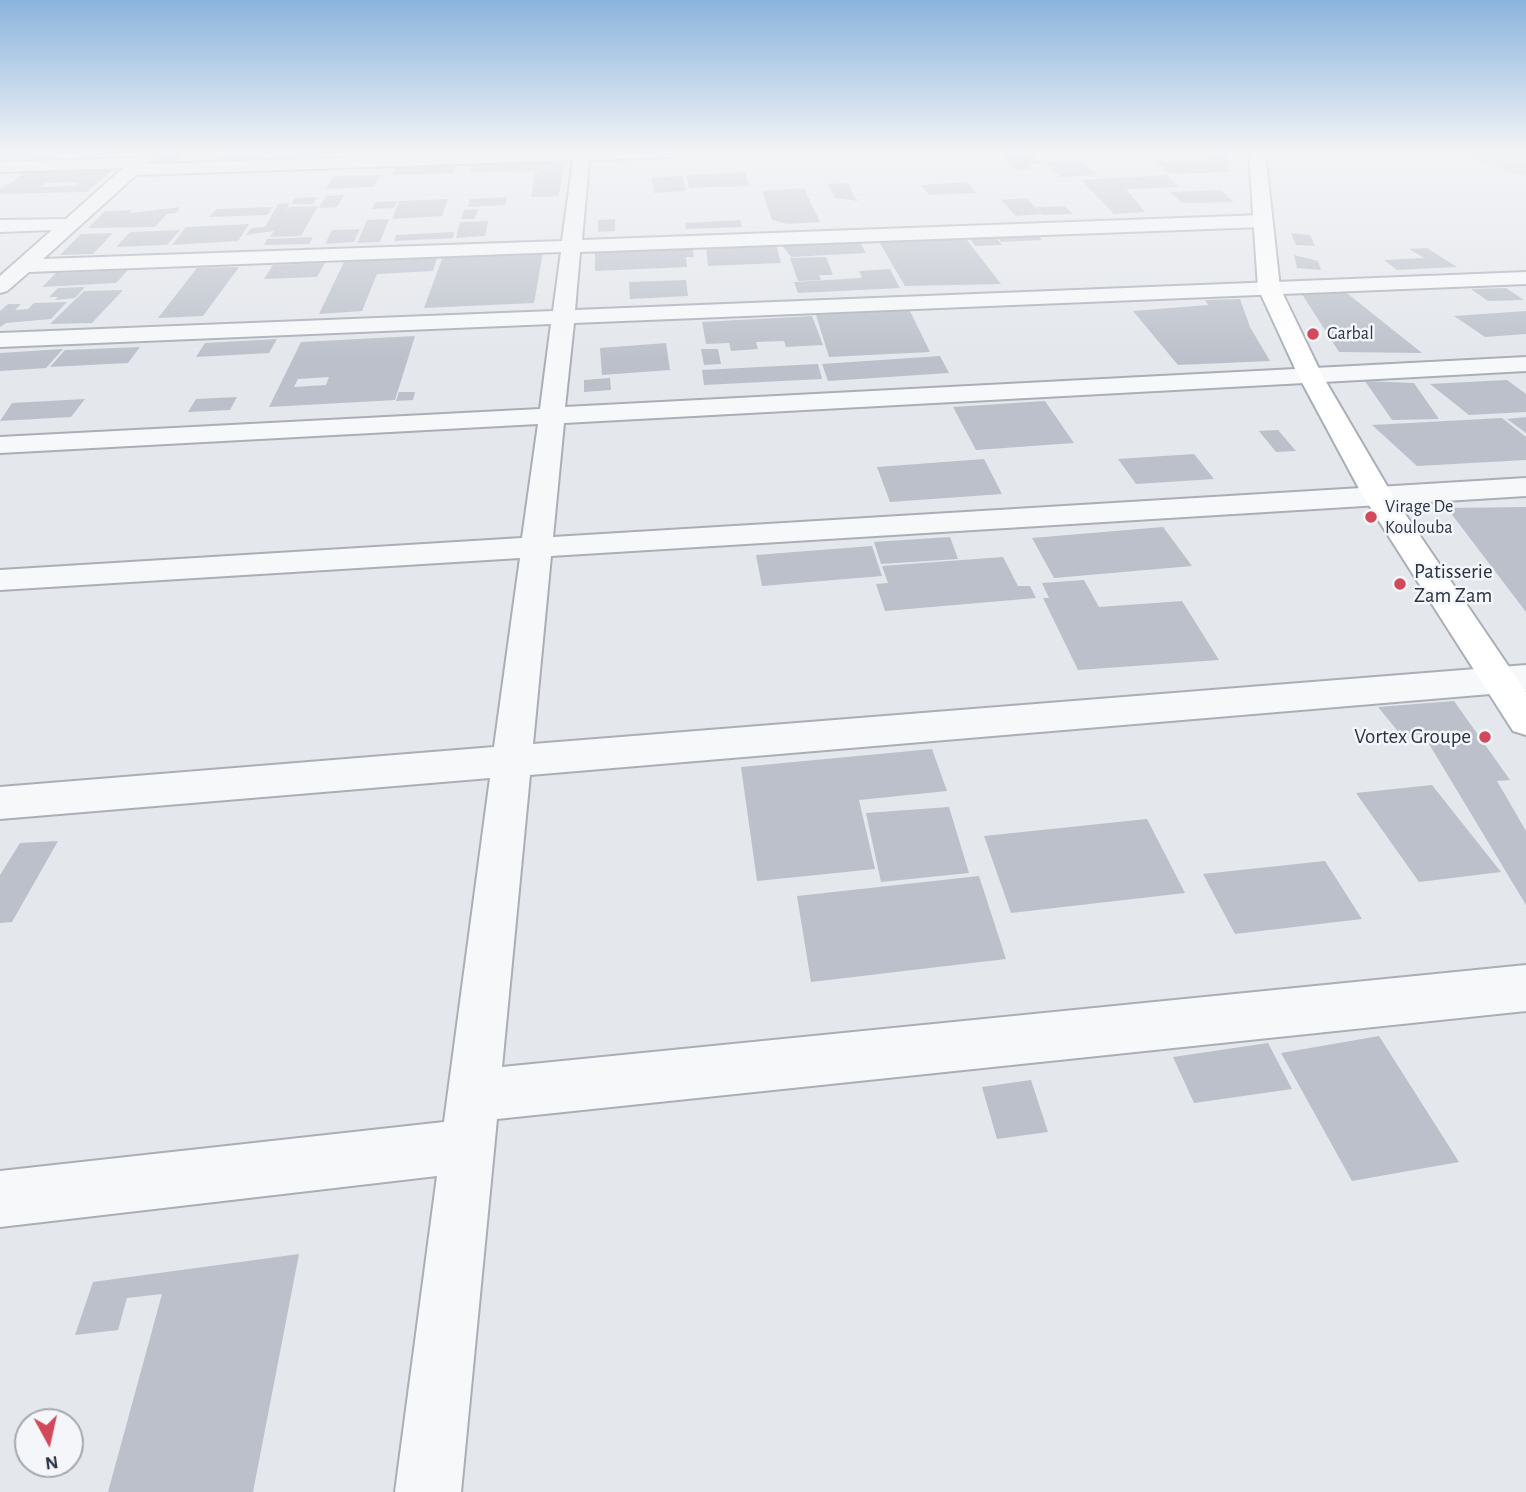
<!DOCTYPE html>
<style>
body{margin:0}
#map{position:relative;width:1526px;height:1492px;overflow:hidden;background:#e4e7ec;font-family:"Alegreya Sans",sans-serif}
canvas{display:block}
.north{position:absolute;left:14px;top:1408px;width:70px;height:70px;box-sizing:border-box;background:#f4f6f9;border:2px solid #a4a8b1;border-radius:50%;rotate:172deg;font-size:19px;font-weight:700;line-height:28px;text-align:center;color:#2b3445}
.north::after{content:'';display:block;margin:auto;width:24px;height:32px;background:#d1495b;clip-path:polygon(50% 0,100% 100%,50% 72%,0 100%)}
</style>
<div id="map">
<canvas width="1526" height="1492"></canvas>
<div class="north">N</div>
</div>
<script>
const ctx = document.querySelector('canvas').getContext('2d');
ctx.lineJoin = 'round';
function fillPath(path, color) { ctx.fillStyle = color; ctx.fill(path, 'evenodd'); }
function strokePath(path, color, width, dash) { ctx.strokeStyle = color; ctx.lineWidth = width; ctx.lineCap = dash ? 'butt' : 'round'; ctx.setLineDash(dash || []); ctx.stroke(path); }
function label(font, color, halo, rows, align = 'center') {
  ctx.font = font + ' "Alegreya Sans",sans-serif'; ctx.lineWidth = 5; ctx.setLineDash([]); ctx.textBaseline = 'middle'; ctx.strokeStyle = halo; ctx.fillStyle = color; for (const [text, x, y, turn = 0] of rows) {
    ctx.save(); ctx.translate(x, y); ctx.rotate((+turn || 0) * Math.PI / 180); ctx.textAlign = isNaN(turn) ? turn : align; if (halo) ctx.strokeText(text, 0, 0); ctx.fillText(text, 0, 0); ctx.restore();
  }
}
fillPath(new Path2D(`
 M1449,152H1526V176Z`), '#c9d6c5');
fillPath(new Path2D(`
 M2,152H64L58,157L0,159Z
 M77,152H123V154L72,156Z
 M168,152H185L177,161H158Z
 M224,152H270L266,158L217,159Z
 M273,152H349V154L270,157Z
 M1208,152H1227L1229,172L1171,174L1155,161L1209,160Z
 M1029,153L1041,164L1029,165L1033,169L1016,170L1001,154Z
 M1080,160L1097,175L1061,177L1044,162Z
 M560,161L537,171L469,172L472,163Z
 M564,161L559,196L531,197L535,173Z
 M456,165L453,173L392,175L396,167Z
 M115,168L87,192L0,194V190L27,171ZM79,182L74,186L39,187L45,183Z
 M745,172L749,186L689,188L686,175Z
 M381,175L374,187L325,189L334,176Z
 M1166,175L1179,187L1126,189L1145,212L1114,214L1081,180Z
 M682,176L686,191L654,193L652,177Z
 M967,182L976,193L929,195L921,185Z
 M848,183L855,198L858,201L835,198L828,184Z
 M804,188L820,222L788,224L772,220L762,191Z
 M1220,190L1234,202L1182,203L1170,192Z
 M344,195L337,207L319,208L326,196Z
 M317,197L313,204H291L295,198Z
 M507,197L505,205L468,207L470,199Z
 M1026,198L1042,214L1016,216L1001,200Z
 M448,199L442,216L392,219L399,201Z
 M397,201L394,208L372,209L375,202Z
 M290,203L285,211L289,207L318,206L301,236L270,237L274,231L246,235L251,228L265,227L278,204Z
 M1065,206L1073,214L1043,215L1036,207Z
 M181,207L176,213L167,214L155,227L88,228L105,211L132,210L130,213Z
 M273,207L267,215L209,217L217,209Z
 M478,209L475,219H461L464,210Z
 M389,219L380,242L357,243L367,220Z
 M615,219V231L598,232V220Z
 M740,220L742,227L686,229L685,223Z
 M488,221L485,236L456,238L460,222Z
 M249,224L238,241L172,245L186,227Z
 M360,229L354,242L325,244L332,230Z
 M180,230L167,245L116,247L130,232Z
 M1034,231L1042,240L1001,242L994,233Z
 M454,232L453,238L394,241L396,235Z
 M113,233L93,254L60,255L81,234Z
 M1291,233L1310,235L1315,246L1296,245Z
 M963,235L1001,284L905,286L878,240Z
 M994,235L1002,245L975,246L968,236Z
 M313,237L309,244L264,245L267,239Z
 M859,241L866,253L791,257L781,244Z
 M776,244L781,263L708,266L706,246Z
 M692,247L694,257H686L687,267L595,271V251Z
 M1427,248L1457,267L1397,270L1384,260L1424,258L1409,249Z
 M543,252L534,303L424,308L443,256Z
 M1294,255L1318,261L1321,270L1297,268Z
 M826,257L833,275H819L821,280L798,281L790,258Z
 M437,258L433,271L377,274L362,311L319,314L344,262Z
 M325,263L317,277L264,279L273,265Z
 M239,267L203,316L158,318L197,268Z
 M890,269L900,288L798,293L794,282L862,278L859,271Z
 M128,270L116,283L42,287L56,273Z
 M686,280L688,296L630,299L629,282Z
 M85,287L75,298L55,300L58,297H49L58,288Z
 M1506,288L1524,300L1488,301L1471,289Z
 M123,290L92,323L50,324L84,291Z
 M1343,290L1422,353L1339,352L1300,291Z
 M1240,299L1250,327L1270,361L1178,365L1133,311L1208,305L1205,300Z
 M67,302L51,319L6,323L0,327V311L8,304H21L15,310L28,309L34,303Z
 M910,311L930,352L829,357L816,315Z
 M1526,311V334L1485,337L1454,316Z
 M812,316L823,345L786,347L784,341L756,342L758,349L731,351L729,343L706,344L702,322Z
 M415,336L395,400L269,407L301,342ZM329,377L326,385L294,387L298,379Z
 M277,339L269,353L196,357L205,343Z
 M666,343L670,370L602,375L600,348Z
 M140,347L128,363L50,367L65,350Z
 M63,349L46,368L0,371V353Z
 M701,349H718L721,364L704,365Z
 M940,356L949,373L828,381L822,364Z
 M818,364L822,379L704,385L702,370Z
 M610,378L611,390L584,392V380Z
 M1507,380L1526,394V412L1469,415L1430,384Z
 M1365,381L1414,383L1439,419L1392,420Z
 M399,392H415L413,400L396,401Z
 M237,397L230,410L188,412L196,399Z
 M85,399L71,417L0,421L12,403Z
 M1045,401L1074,443L976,450L953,407Z
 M1526,417V433L1507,419Z
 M1502,418L1526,437V460L1417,466L1372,425Z
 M1278,430L1296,451L1276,452L1259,431Z
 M1194,454L1214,479L1136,484L1118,459Z
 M984,459L1002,494L890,502L877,467Z
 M1526,507V612L1447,508Z
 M1163,527L1192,566L1054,578L1032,538Z
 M950,537L958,559L881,564L874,542Z
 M872,546L882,576L762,586L756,555Z
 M1003,557L1018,586H1030L1036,598L885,611L876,584L888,583L882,566Z
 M1084,580L1099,607L1182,601L1219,660L1078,670L1043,598H1049L1042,583Z
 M1454,701L1510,780L1497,781L1526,831V905L1423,734L1401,735L1378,707Z
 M932,749L947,791L859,800L875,869L757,881L741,767Z
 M1432,785L1501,872L1419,882L1356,793Z
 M949,807L969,873L881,882L866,813Z
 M1147,819L1185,893L1011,913L984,836Z
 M58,841L12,922L0,923V875L20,843Z
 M1325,861L1362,919L1235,934L1203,874Z
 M979,876L1006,959L811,982L797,896Z
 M1379,1036L1459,1162L1352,1181L1281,1053Z
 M1268,1043L1292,1089L1194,1103L1173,1057Z
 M1031,1080L1048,1132L997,1139L982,1087Z
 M299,1254L253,1492H108L162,1294L127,1298L118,1330L75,1335L93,1282Z`), '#bbc0ca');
const minor = new Path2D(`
 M142,152L157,154L147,164L522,152H681L673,157L589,160L582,240L1263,215L1272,221L1263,227L580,252L575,310L1526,272V284L574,323L565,407L1526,357V371L564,423L553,537L1526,478V496L551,556L533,744L1526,665V691L530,775L502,1067L1526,965V1011L497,1119L461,1492H395L437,1176L0,1227V1171L444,1122L490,778L0,819V787L494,747L520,558L0,590V570L522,538L538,424L0,453V437L540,409L551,324L0,347V333L553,311L561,252L29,272L7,291L0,293V276L52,230L0,232V220L66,219L123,168L0,172V162L135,158ZM573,160L562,241L43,259L136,175Z`);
const secondary = new Path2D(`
 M1249,152H1265L1280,288L1322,375L1393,496L1526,692V735L1513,731L1363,496L1298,375L1258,288Z`);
strokePath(minor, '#a9aeb7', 4);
strokePath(secondary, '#a9aeb7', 4);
fillPath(minor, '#f7f8fa');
fillPath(secondary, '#fff');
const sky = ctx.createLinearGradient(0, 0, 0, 361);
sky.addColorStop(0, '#8bb4dd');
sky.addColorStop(0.42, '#f3f4f6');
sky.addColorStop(1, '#f3f4f600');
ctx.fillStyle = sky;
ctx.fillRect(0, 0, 1526, 361);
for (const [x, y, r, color] of [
 [1313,334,7,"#d1495b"],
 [1371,517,7,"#d1495b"],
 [1400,584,7,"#d1495b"],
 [1485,737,7,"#d1495b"]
]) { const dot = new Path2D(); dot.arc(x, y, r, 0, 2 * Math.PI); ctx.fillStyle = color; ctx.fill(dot); strokePath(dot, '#f4f6f9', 2.5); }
label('18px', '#2b3445', '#f4f6f9', [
 ["Garbal",1327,334],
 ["Virage De",1385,507],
 ["Koulouba",1385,528]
], 'left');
label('21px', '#2b3445', '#f4f6f9', [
 ["Patisserie",1414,572],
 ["Zam Zam",1414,596],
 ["Vortex Groupe",1471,737,"right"]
], 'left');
</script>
